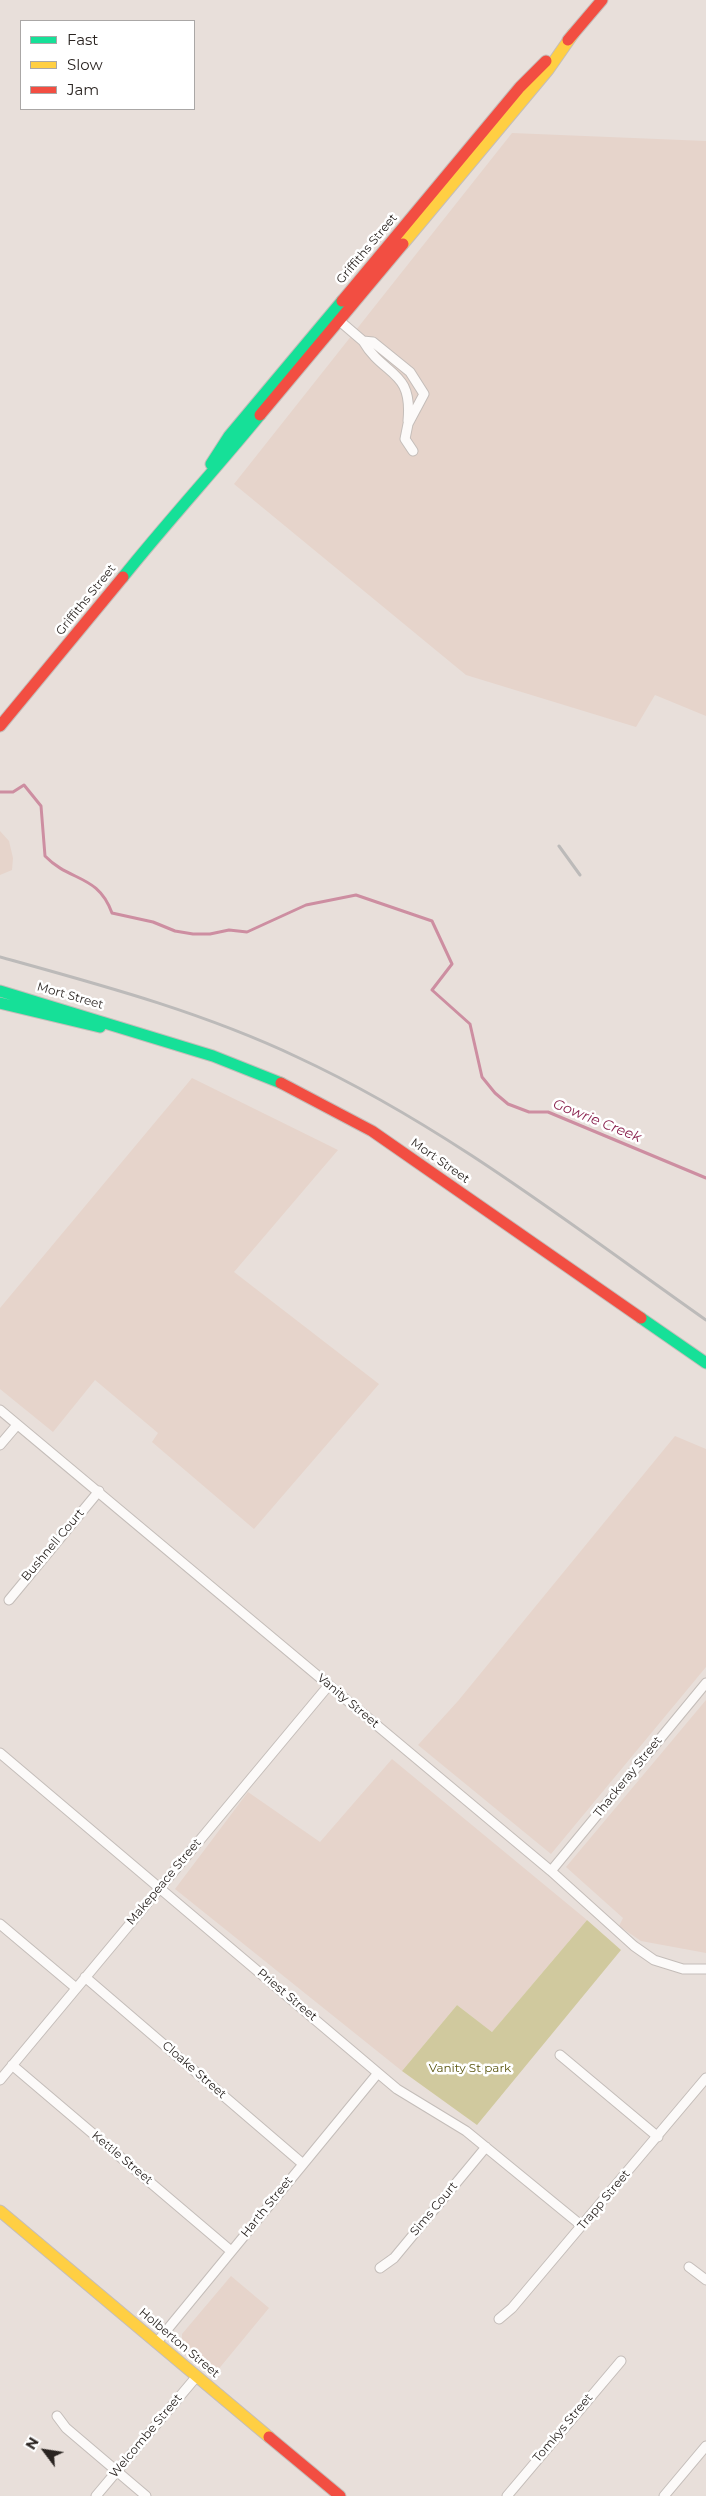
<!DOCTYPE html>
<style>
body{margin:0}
#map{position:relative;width:706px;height:2496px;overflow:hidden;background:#e8dfda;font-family:Montserrat,sans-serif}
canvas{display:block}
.legend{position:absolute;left:20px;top:20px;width:175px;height:90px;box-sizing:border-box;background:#fff;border:1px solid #aaa7a6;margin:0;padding:6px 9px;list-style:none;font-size:15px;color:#2a2421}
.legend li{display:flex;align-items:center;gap:10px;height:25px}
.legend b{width:25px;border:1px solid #aaa7a6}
.north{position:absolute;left:20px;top:2426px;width:50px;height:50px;-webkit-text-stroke:4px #fff;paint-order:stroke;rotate:301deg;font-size:14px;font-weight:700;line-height:20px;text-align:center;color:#2a2421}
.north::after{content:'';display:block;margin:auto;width:18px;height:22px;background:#2a2421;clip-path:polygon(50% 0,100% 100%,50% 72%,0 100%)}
</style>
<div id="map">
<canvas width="706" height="2496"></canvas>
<ul class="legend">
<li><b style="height:6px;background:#16e098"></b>Fast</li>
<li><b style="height:6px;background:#ffcf43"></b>Slow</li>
<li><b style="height:6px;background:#f24e42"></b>Jam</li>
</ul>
<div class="north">N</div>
</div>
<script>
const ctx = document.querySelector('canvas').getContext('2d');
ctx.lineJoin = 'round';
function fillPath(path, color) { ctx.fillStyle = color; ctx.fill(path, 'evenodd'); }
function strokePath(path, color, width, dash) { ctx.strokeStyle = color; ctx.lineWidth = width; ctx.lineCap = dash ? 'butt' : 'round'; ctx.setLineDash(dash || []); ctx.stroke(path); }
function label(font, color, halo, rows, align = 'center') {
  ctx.font = font + ' Montserrat,sans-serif'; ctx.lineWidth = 5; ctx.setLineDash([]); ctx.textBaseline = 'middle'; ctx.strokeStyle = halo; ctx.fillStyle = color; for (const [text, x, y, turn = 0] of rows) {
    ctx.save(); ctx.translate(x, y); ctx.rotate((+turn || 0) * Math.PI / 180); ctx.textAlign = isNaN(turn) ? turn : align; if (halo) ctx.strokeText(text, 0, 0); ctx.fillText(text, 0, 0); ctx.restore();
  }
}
fillPath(new Path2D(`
 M512,133L706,141V716L655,695L636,727L466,675L234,484Z
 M0,831L9,841L13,858L12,870L0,875Z
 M192,1078L338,1150L234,1272L379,1384L254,1529L152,1442L158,1433L95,1380L53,1432L0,1389V1308Z
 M675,1436L706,1449V1667L551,1854L418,1745L458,1701Z
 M706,1700V1953L641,1941L619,1926L623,1918L566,1867Z
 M392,1759L587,1920L492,2032L457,2005L402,2071L175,1889L248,1792L320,1842Z
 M231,2276L269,2308L217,2371L182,2342V2334Z`), '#e6d4cb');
fillPath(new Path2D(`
 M587,1920L621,1950L477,2125L402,2071L457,2005L492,2032Z`), '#d0c99e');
strokePath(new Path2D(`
 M0,792H13L24,785L41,806L45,856C70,882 98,874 112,913L153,922L175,931L193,934H210L229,930L247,932L306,905L356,895L432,921L452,964L432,990L470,1024L482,1077L495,1093L508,1104L529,1112H548L706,1178`), '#cd8ea1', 3);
const street = new Path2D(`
 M335,317L363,341L373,342L410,372L424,394L408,424L405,439L413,451
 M363,341C384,377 413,369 408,421
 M0,1410L551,1871L634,1946L654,1960L683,1969H706
 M0,1445L17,1425
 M9,1600L99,1491
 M0,1753L378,2073L397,2089L466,2131L582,2226
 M551,1871L706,1683
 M0,1924L76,1988
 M85,1977L303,2164
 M560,2055L658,2137
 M12,2065L231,2251
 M0,2080L329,1685
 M689,2267L706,2280
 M380,2268L394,2258L486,2147
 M499,2319L512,2308L706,2078
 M157,2342L378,2073
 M57,2416L66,2428L146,2496
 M96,2496L197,2376
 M507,2496L621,2361
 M664,2496L706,2446`);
const fast = new Path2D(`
 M211,464L229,436L342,301
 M123,577C167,522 215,470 260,415
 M0,991L213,1056L281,1083
 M0,1003L100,1027
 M641,1318L706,1363`);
const slow = new Path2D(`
 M403,244L548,70L573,34
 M0,2211L269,2437`);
const jam = new Path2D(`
 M568,40L602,0
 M342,301L520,87L546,61
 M260,415L403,244
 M0,726L123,577
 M281,1083L372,1131L641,1318
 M269,2437L340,2496`);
strokePath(street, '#c4bdb9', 11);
strokePath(fast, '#c4bdb9', 13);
strokePath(slow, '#c4bdb9', 13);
strokePath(jam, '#c4bdb9', 13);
strokePath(street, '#fcfaf9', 9);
strokePath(fast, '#16e098', 11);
strokePath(slow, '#ffcf43', 11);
strokePath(jam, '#f24e42', 11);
strokePath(new Path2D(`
 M559,846L580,875
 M0,957C101,985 202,1012 297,1057C444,1125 574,1227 706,1320`), '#bcbab9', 3);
label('12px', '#2a2421', '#fff', [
 ["Griffiths Street",367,249,-50],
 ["Griffiths Street",86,600,-51],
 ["Mort Street",70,996,16],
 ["Mort Street",440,1161,35],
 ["Bushnell Court",53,1545,-50],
 ["Vanity Street",348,1701,40],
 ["Thackeray Street",628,1777,-51],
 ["Makepeace Street",164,1882,-50],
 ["Priest Street",287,1995,40],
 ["Cloake Street",194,2070,41],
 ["Kettle Street",122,2158,40],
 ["Trapp Street",604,2200,-50],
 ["Harth Street",267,2207,-51],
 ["Sims Court",434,2209,-50],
 ["Holberton Street",179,2343,40],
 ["Tomkys Street",563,2428,-50],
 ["Welcombe Street",146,2436,-50]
]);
label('12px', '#5c5711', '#fff', [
 ["Vanity St park",470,2068]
]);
label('italic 14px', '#89204c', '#fff', [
 ["Gowrie Creek",597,1121,22]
]);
</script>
